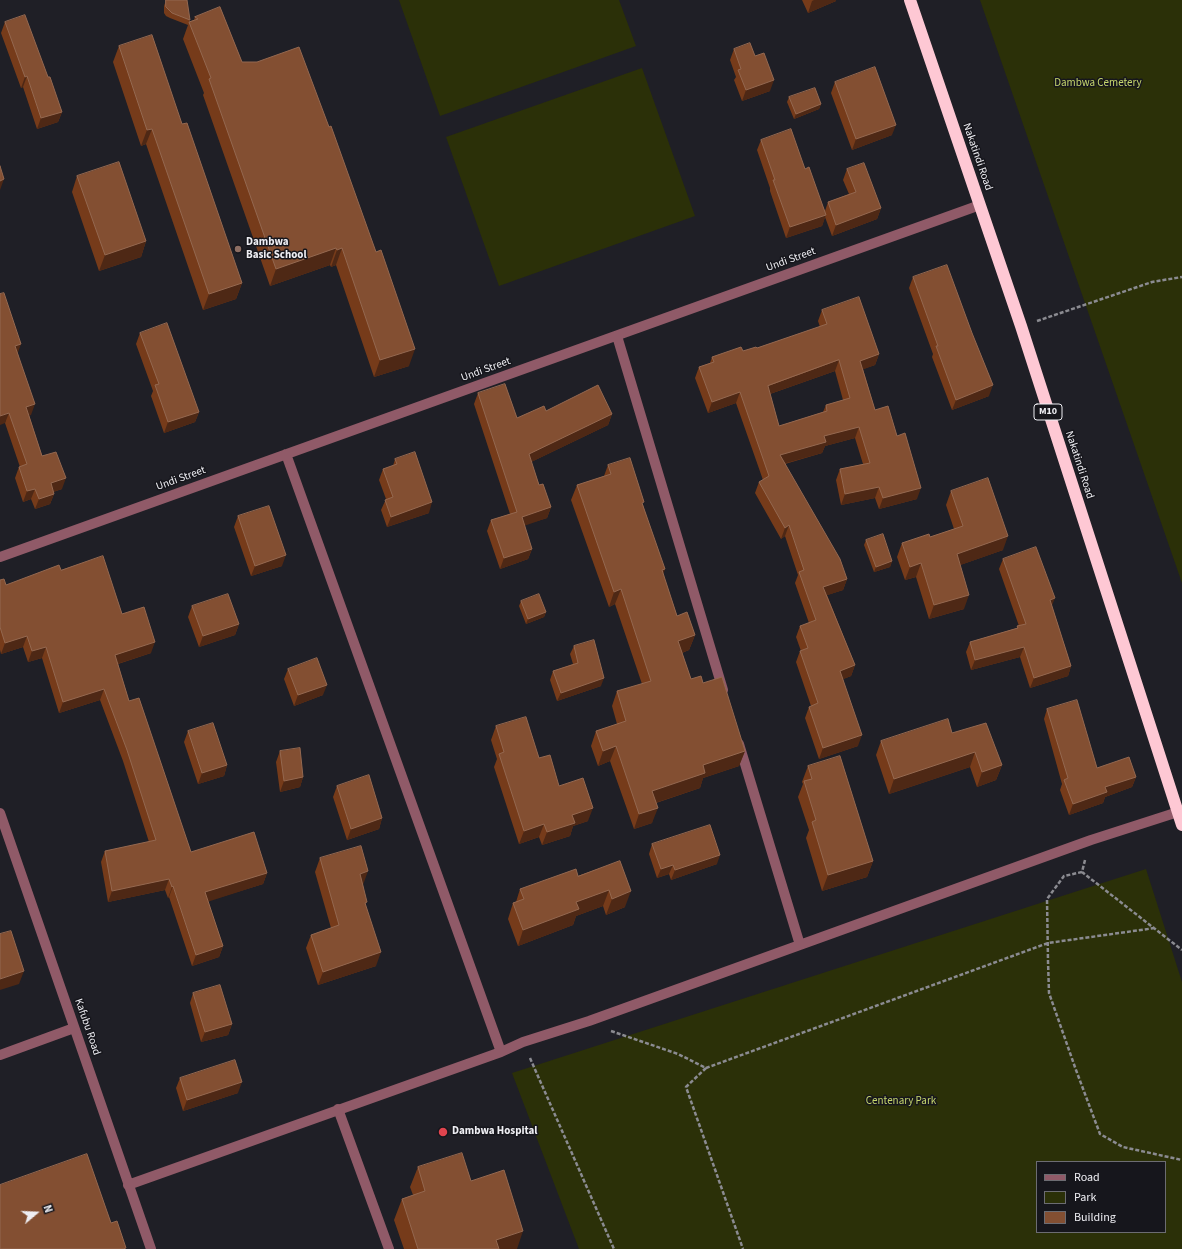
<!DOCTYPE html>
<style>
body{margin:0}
#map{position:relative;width:1182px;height:1249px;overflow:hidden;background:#1f1f26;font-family:"Source Sans 3",sans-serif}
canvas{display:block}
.legend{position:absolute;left:1036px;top:1161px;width:130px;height:72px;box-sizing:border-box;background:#16161c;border:1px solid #6c6c72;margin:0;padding:5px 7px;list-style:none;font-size:12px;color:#eeeef3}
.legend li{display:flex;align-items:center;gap:8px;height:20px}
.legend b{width:20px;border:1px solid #6c6c72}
.north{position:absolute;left:16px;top:1193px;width:40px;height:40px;-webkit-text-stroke:3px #16161c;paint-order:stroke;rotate:71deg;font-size:11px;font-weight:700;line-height:16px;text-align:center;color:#eeeef3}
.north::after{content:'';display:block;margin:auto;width:14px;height:18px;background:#eeeef3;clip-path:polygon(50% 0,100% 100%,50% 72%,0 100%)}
</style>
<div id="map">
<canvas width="1182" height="1249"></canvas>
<ul class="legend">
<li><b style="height:5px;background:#905a68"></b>Road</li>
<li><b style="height:11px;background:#2b3008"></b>Park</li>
<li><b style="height:11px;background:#834f32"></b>Building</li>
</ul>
<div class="north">N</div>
</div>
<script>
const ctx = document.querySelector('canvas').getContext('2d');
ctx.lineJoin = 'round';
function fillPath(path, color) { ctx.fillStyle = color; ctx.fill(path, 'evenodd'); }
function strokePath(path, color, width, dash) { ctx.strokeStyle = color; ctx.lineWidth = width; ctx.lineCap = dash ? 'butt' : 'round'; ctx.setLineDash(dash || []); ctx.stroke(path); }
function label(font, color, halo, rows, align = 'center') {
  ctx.font = font + ' "Source Sans 3",sans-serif'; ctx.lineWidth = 3; ctx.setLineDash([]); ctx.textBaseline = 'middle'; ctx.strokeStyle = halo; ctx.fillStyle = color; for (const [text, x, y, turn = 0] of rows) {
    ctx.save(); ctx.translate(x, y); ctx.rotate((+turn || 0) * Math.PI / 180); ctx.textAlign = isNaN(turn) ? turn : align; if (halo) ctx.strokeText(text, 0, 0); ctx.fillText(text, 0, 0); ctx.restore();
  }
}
fillPath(new Path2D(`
 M399,0H619L636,46L440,116Z
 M980,0H1182V583Z
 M642,68L695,216L499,286L446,137Z
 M1146,869L1182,982V1249H579L512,1073ZM1037,1162H1165V1232H1037Z`), '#2b3008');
strokePath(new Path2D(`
 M1037,321L1152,282L1182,277
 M1085,860L1082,872L1182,950
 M1082,872L1064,876L1047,899L1048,961L1049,993L1076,1070L1100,1134L1123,1147L1182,1160
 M611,1031L678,1054L706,1068L1048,943L1155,928
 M530,1058L614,1249
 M706,1068L686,1087L743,1249`), '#8b8b91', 2.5, [4, 2]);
strokePath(new Path2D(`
 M338,1109L389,1249`), '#905a68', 10);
strokePath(new Path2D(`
 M617,336L723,690
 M286,454L501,1052
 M0,557L980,205
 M739,744L800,945
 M0,813L151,1249
 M0,1055L74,1028
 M128,1185L501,1052L523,1042L589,1021L1091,840L1178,812`), '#905a68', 10);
strokePath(new Path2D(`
 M910,0L1021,326L1182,825`), '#fec8d4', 12);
fillPath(new Path2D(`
 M166,0L190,20L189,22L194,20L195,17L220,7L242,62L409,366L374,377L336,265L331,267L330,265L270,286L203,95L204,93L183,39L188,25L170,18L166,16L164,13V6Z
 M802,0H836V1L808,13Z
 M5,22L48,77L62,112L58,122L37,129L23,87L21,88L1,33Z
 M119,46L242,283L236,299L203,310L146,144L141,146L113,62Z
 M734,49L770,91L742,101L734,80L736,77L730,60Z
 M835,82L892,135L852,150L831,93Z
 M789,97L821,104L819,109L794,119L787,102Z
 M761,140L805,169L825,211L828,202L849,194L843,180L847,169L881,208L877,219L832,236L825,217L822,226L786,238L770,191V188L757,150Z
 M77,176L146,241L141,257L99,271L72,192Z
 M913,277L989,396L952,410L932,357L933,354L909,288Z
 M822,310L879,354L875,365L863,369L875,410L897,436L917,499L879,509L875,498L841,505L836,480L840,469L863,464L855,438L825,446L822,453L785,464L847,579L843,590L827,595L855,665L851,676L843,679L858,746L819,759L805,718L809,707L811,706L796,662L800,651H801L796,637L800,626L809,623L795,583L798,575L785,536L781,539L755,493L759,482L763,480L736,403L708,413L695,378L699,367L710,363L712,357L757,348L820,327L818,321ZM835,371L843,400L826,405L823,412L779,426L770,394Z
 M140,333L199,412L195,422L164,433L151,396L153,391L136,344Z
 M18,354L31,415H29L42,456L62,489L53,492L54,494L50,504L35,509L31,499L23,502L15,478L19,467H20L5,423Z
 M478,393L517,418L546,411L612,414L608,425L531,462L539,485L551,507L547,518L524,525L532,549L528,559L500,569L487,531L491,520L510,514L474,404Z
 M395,459L429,513L387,527L381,510L386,499L379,480L383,469L393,466Z
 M608,465L643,505L663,574L677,616L695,635L689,650L682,653L691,679L703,683L745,751L739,766L703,778L700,788L656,803L652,823L634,829L610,761L598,766L591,746L596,731L617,724L612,706L617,691L642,684L615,604L609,607L571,500L577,485L604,476Z
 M951,491L1003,550L960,565L964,609L929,619L916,577L905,580L897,557L902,543L930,537L954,529L946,505Z
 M238,516L282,566L251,576L234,527Z
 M866,540L892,561L890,567L874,572L864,545Z
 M1003,559L1052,606L1071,666L1068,676L1030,688L1020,657L971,670L966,652L970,642L1017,628V626H1019L999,569Z
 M61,570L122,614L151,653L118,664L129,701L191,852L267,873L263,884L208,901L223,946L219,957L192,966L169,897L168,898L165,890L108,902L101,862L105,851L149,842L123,761L100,700L59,713L42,658L28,662L23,647L1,654L0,650V580L6,585Z
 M521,601L546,612L544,617L526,624L519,606Z
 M192,606L239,624L235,635L199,647L188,617Z
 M574,646L601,686L557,701L550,680L553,671L573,664L570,654Z
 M288,669L323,695L294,706L284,679Z
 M1047,709L1097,768L1136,777L1132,787L1105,797L1103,803L1069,815L1060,790L1062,784L1044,719Z
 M496,726L539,758L559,786L588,821L573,826L570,836L542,845L539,837L519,844L494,767L497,759L491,740Z
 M188,731L227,765L224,776L198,784L184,742Z
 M952,733L1002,765L996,780L977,787L970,767L889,794L876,755L881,741Z
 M280,751L303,777L300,787L280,792L276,762Z
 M808,766L873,861L867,877L822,891L806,838L809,830L798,797L803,784L802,782Z
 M337,786L382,818L379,829L347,840L333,797Z
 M652,844L717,864L671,880L669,874L657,878L649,854Z
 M320,858L363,885L366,907L376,966L318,985L306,948L311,935L331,928L315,872Z
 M620,861L625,907L606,915L603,906L576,916L573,925L518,946L508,919L513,903L516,902L520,889L578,876Z
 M193,993L232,1024L228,1035L201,1042L190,1003Z
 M180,1078L238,1093L183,1111L176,1088Z
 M418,1167L471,1181L517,1249H404L394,1220L402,1199L413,1195L410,1187Z`), '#763b1a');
fillPath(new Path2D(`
 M814,0H836V1L808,13L812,1Z
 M27,76L23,87L21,88L25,77Z
 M774,80L770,91L742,101L746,90Z
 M821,104L819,109L794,119L796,114Z
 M62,112L58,122L37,129L41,118Z
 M896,125L892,135L852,150L856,139Z
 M152,129L146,144L141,146L147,130Z
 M4,179L0,190V181Z
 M881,208L877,219L832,236L836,225Z
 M826,215L822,226L786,238L790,227Z
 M146,241L141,257L99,271L105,255Z
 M336,248L330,265L270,286L276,269Z
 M342,248L336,265L331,267L337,250Z
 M242,283L236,299L203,310L209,294Z
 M21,344L17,355L15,346Z
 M415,349L409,366L374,377L380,360Z
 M879,354L875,365L856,372L860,361Z
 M839,360L835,371L764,396L768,386Z
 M993,385L989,396L952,410L956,400Z
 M740,392L736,403L708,413L712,402Z
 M35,404L31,415L22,418L26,407Z
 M199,412L195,422L164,433L168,422Z
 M9,413L5,423L0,425V416Z
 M612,414L608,425L525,465L529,454Z
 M859,427L855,438L825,446L822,453L776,466L780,455L824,436Z
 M66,478L62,489L47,494L51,483Z
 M879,487L875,498L841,505L845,494Z
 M921,488L917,499L879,509L883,498Z
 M35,489L31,499L23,502L27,491Z
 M54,494L50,504L35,509L39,499Z
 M432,502L429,513L387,527L391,517Z
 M551,507L547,518L518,528L522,517Z
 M789,525L785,536L781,539L785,528Z
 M1008,536L1003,550L952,568L957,554Z
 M532,549L528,559L500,569L504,558Z
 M286,555L282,566L251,576L255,566Z
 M892,561L890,567L874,572L876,567Z
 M921,563L916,577L905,580L910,567Z
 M665,569L660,584L662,570Z
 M847,579L843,590L819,598L823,587Z
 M621,589L615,604L609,607L614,592Z
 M969,595L964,609L929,619L934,605Z
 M1055,598L1051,608L1050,600Z
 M546,612L544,617L526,624L528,619Z
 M239,624L235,635L199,647L203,636Z
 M695,635L689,650L673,656L678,641Z
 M27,636L23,647L1,654L5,643Z
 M155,642L151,653L111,666L115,655Z
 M46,647L42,658L28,662L32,651Z
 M1024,647L1020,657L971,670L975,660Z
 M855,665L851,676L836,682L840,671Z
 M1071,666L1068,676L1030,688L1034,678Z
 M604,678L601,686L557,701L561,693Z
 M327,685L323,695L294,706L298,695Z
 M104,689L100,700L59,713L63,702Z
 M862,735L858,746L819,759L823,748Z
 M616,746L610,761L598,766L603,751Z
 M745,751L739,766L703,778L700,788L646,806L652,791L703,765Z
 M975,752L970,767L889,794L894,779Z
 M227,765L224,776L198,784L202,773Z
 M1002,765L996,780L977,787L982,772Z
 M303,777L300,787L280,792L284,781Z
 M1136,777L1132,787L1105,797L1103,803L1069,815L1073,804L1105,787Z
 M593,808L588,821L573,826L570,836L542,845L547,832L572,815Z
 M658,808L652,823L634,829L639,814Z
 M382,818L379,829L347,840L351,829Z
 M544,824L539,837L519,844L524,831Z
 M720,855L717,864L671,880L675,870Z
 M873,861L867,877L822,891L828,875Z
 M673,865L669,874L657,878L661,869Z
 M368,871L363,885L355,887L360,874Z
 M267,873L263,884L201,904L205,892Z
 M169,879L165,890L108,902L112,891Z
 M173,886L169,897L168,898L172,887Z
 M609,890L603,906L576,916L573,925L518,946L523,930L576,902Z
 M631,891L625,907L606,915L612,899Z
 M223,946L219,957L192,966L196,955Z
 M381,952L376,966L318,985L323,972Z
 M24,971L19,984L0,990V979Z
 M232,1024L228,1035L201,1042L205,1032Z
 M242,1082L238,1093L183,1111L187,1100Z
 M523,1231L517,1249H493L496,1240Z`), '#4e2815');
const building = new Path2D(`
 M166,0H187L190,20L172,13L166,7Z
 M220,7L242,62H257L299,47L329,127L331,126L376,252L381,250L415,349L380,360L342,248L337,250L336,248L276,269L209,79L211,78L189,22L198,19L195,17Z
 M25,15L48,77H50L62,112L41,118L27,76L25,77L5,22Z
 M152,35L182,124L187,123L242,283L209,294L152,129L147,130L119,46Z
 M750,43L755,56L764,53L774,80L746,90L738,70L741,69L734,49Z
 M875,67L896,125L856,139L835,82Z
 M815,88L821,104L796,114L789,97Z
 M791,129L805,169L809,167L826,215L790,227L773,180H775L761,140Z
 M119,162L146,241L105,255L77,176Z
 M864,163L881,208L836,225L828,202L856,192L847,169Z
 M0,166L4,179L0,181Z
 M947,265L972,333L993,385L956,400L936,346H938L913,277Z
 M4,293L21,344L15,346L35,404L26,407L42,456L56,452L66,478L51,483L54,494L39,499L35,489L27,491L19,467L27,464L9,413L0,416V294Z
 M859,297L879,354L860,361L875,410L888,406L897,436L905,433L921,488L883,498L879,487L845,494L840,469L870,463L859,427L824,436L826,442L780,455L840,559L847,579L823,587L855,665L840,671L862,735L823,748L809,707L818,703L800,651L808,648L800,626L816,620L799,572L804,570L789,525L785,528L759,482L769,476L740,392L712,402L699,367L714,362L712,357L741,347L743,351L756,347L757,348L827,324L822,310ZM839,360L850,398L826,405L827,411L779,426L768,386Z
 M167,323L199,412L168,422L155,385L159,384L140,333Z
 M505,384L517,418L544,406L546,411L598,385L612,414L529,454L539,485L543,484L551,507L522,517L532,549L504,558L491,520L517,512L478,393Z
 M415,452L432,502L391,517L385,500L393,497L383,469L397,464L395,459Z
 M630,458L644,502L642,503L665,569L662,570L677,616L687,612L695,635L678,641L691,679L701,676L703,683L722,677L745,751L703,765L705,773L652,791L658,808L639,814L616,746L603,751L596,731L626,721L617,691L651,681L621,589L614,592L577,485L611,474L608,465Z
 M988,478L1008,536L957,554L969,595L934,605L921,563L910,567L902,543L929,534L930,537L963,526L951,491Z
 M269,506L286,555L255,566L238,516Z
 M883,534L892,561L876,567L866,540Z
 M1036,547L1055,598L1050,600L1071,666L1034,678L1024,647L975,660L970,642L1018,628L1017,626L1026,624L1003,559Z
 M103,556L122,614L144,607L155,642L115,655L129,701L139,698L191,852L254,832L267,873L205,892L223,946L196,955L173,886L172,887L169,879L112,891L105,851L156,840L127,750L104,689L63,702L46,647L32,651L27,636L5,643L0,627V580L4,579L6,585L59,565L61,570Z
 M228,594L239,624L203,636L192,606Z
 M539,594L546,612L528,619L521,601Z
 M594,640L604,678L561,693L553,671L578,663L574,646Z
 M317,658L327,685L298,695L288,669Z
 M1077,700L1097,768L1129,757L1136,777L1105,787L1107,792L1073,804L1064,780L1068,778L1047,709Z
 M526,717L539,758L550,755L559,786L583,778L593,808L572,815L575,823L547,832L544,824L524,831L499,754L504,752L496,726Z
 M948,719L952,733L986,723L1002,765L982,772L975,752L894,779L881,741Z
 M213,723L227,765L202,773L188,731Z
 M300,748L303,777L284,781L280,751Z
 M840,756L873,861L828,875L812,822L816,820L804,781L812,779L808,766Z
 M369,775L382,818L351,829L337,786Z
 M710,825L720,855L675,870L673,865L661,869L652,844Z
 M361,846L368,871L360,874L367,902L365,903L381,952L323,972L311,935L339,925L320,858Z
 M620,861L631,891L612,899L609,890L576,902L579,909L523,930L513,903L524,899L520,889L576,869L578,876Z
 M11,931L24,971L0,979V934Z
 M220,985L232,1024L205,1032L193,993Z
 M235,1060L242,1082L187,1100L180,1078Z
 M462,1153L471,1181L504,1170L523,1231L496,1240L499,1249H418L402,1199L425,1191L418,1167Z
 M87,1154L111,1223L117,1221L126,1248L123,1249H0V1185Z`);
fillPath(building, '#834f32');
strokePath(building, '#946850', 1);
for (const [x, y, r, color] of [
 [238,249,4,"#8d6e63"],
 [443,1132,5,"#e0444e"]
]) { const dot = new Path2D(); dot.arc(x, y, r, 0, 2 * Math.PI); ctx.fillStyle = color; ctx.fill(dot); strokePath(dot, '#16161c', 1.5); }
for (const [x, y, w] of [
 [1048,412,28]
]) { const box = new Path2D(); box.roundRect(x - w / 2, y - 8, w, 16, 3); ctx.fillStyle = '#16161c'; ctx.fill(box); strokePath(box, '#eeeef3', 1); }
label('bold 10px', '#eeeef3', null, [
 ["M10",1048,412]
]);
label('11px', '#c6d66d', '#16161c', [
 ["Dambwa Cemetery",1098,84],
 ["Centenary Park",901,1102]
]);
label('11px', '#eeeef3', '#16161c', [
 ["Nakatindi Road",977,157,71],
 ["Undi Street",791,260,-20],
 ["Undi Street",486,370,-20],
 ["Nakatindi Road",1079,465,72],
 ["Undi Street",181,479,-20],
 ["Kafubu Road",87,1027,71]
]);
label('bold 11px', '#eeeef3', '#16161c', [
 ["Dambwa",246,243],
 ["Basic School",246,256],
 ["Dambwa Hospital",452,1132]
], 'left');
</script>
